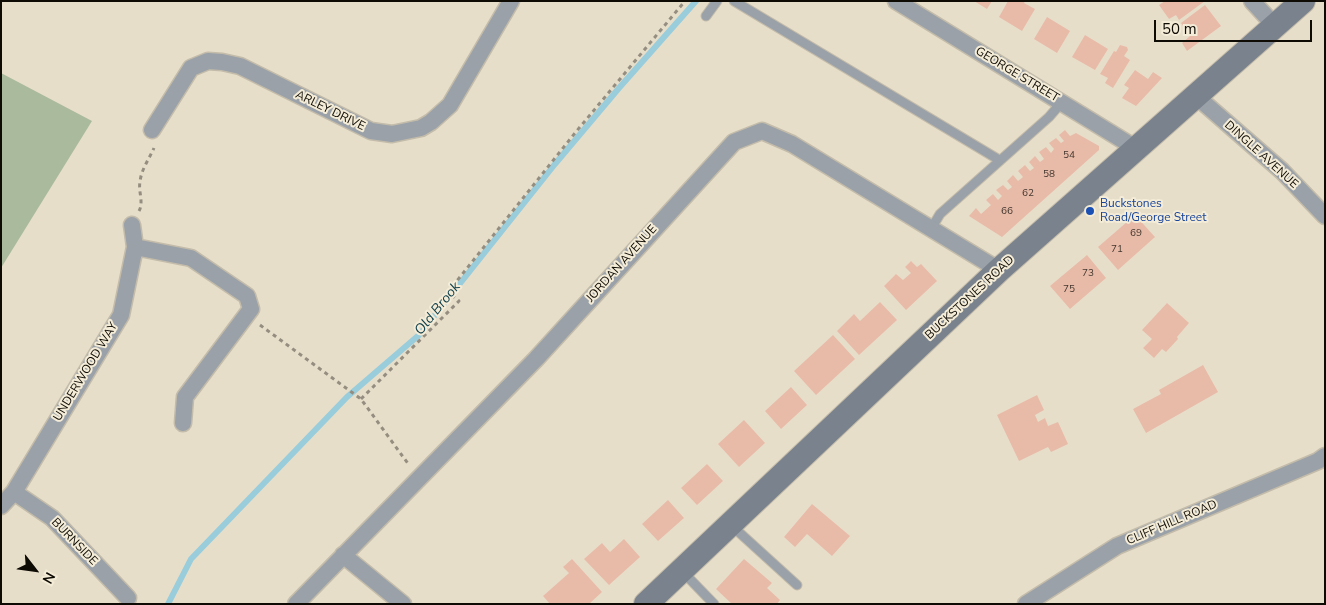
<!DOCTYPE html>
<style>
body{margin:0}
#map{position:relative;width:1326px;height:605px;overflow:hidden;background:#e7deca;font-family:"Nunito Sans",sans-serif}
canvas{display:block}
.frame{position:absolute;inset:0;border:2px solid #0e0b05;pointer-events:none}
.north{position:absolute;left:10px;top:545px;width:50px;height:50px;-webkit-text-stroke:4px #f4ecd7;paint-order:stroke;rotate:120deg;font-size:14px;font-weight:700;line-height:20px;text-align:center;color:#0e0b05}
.north::after{content:'';display:block;margin:auto;width:18px;height:22px;background:#0e0b05;clip-path:polygon(50% 0,100% 100%,50% 72%,0 100%)}
.scale{position:absolute;left:1154px;top:20px;width:158px;height:22px;box-sizing:border-box;border:2px solid #0e0b05;border-top:0;padding-left:6px;font-size:15px;line-height:18px;white-space:nowrap;color:#0e0b05;-webkit-text-stroke:4px #f4ecd7;paint-order:stroke}
</style>
<div id="map">
<canvas width="1326" height="605"></canvas>
<div class="frame"></div>
<div class="north">N</div>
<div class="scale">50 m</div>
</div>
<script>
const ctx = document.querySelector('canvas').getContext('2d');
ctx.lineJoin = 'round';
function fillPath(path, color) { ctx.fillStyle = color; ctx.fill(path, 'evenodd'); }
function strokePath(path, color, width, dash) { ctx.strokeStyle = color; ctx.lineWidth = width; ctx.lineCap = dash ? 'butt' : 'round'; ctx.setLineDash(dash || []); ctx.stroke(path); }
function label(font, color, halo, rows, align = 'center') {
  ctx.font = font + ' "Nunito Sans",sans-serif'; ctx.lineWidth = 4; ctx.setLineDash([]); ctx.textBaseline = 'middle'; ctx.strokeStyle = halo; ctx.fillStyle = color; for (const [text, x, y, turn = 0] of rows) {
    ctx.save(); ctx.translate(x, y); ctx.rotate((+turn || 0) * Math.PI / 180); ctx.textAlign = isNaN(turn) ? turn : align; if (halo) ctx.strokeText(text, 0, 0); ctx.fillText(text, 0, 0); ctx.restore();
  }
}
fillPath(new Path2D(`
 M1,73L92,121L1,268Z`), '#aaba9c');
strokePath(new Path2D(`
 M168,604L191,559L347,397L419,335L555,164L619,88L696,1`), '#99cddb', 6);
fillPath(new Path2D(`
 M974,1H992L987,9Z
 M1008,1H1025L1024,3L1035,9L1022,31L999,17Z
 M1165,1H1205L1179,20L1176,15L1169,19L1159,5Z
 M1205,5L1221,26L1187,51L1182,43L1190,36L1181,23Z
 M1047,17L1070,31L1057,53L1034,39Z
 M1085,35L1108,49L1095,70L1072,57Z
 M1120,45L1127,47L1128,50L1124,56L1130,60L1113,88L1105,83L1108,78L1100,74L1114,51L1116,52Z
 M1135,70L1148,79L1153,72L1162,78L1136,106L1122,98L1129,88L1124,85Z
 M1065,130L1070,136L1076,133L1099,146V150L1002,237L969,216L976,208L981,214L991,205L986,200L993,194L998,200L1002,196L996,190L1003,185L1008,190L1012,187L1007,181L1013,175L1018,181L1023,177L1018,171L1025,165L1030,171L1034,168L1029,162L1035,156L1040,162L1044,159L1039,152L1046,147L1051,153L1054,149L1049,143L1056,138L1061,143L1064,141L1059,135Z
 M1135,215L1155,237L1118,270L1098,247Z
 M1087,255L1106,278L1070,309L1050,286Z
 M911,261L917,267L921,264L937,281L906,310L884,286L896,274L903,280L911,273L905,267Z
 M880,302L897,320L859,355L837,331L854,314L860,321Z
 M1167,303L1189,323L1177,337L1178,339L1166,352L1162,349L1154,358L1143,348L1152,339L1142,330Z
 M833,335L855,359L816,395L794,371Z
 M1203,365L1218,392L1146,433L1133,409L1161,394L1159,390Z
 M791,387L807,405L781,429L765,411Z
 M1037,395L1044,410L1035,415L1038,422L1045,418L1048,426L1058,422L1068,444L1051,452L1048,447L1019,461L997,415Z
 M744,420L765,443L739,467L718,444Z
 M707,464L723,481L697,505L681,488Z
 M668,500L684,518L658,541L642,524Z
 M812,504L850,536L832,556L807,534L795,547L784,537Z
 M624,539L640,557L609,585L584,559L602,543L610,552Z
 M572,559L602,592L589,604H550L543,596L569,573L563,567Z
 M744,559L772,583L767,588L780,600L777,604H732L716,589Z`), '#e8bba9');
const service = new Path2D(`
 M734,1L996,158L999,161
 M706,16L717,1
 M931,229L940,214L1049,117L1062,102
 M731,525L797,585
 M682,571L714,604`);
const minor = new Path2D(`
 M896,1L1137,149
 M1252,1L1275,26
 M1196,96L1282,171L1325,216
 M152,130L191,68L208,61L222,62L240,66L371,131L392,134L421,128L431,122L450,105L511,1
 M135,247L191,258L247,296L251,309L185,397L183,423
 M14,492L52,518L128,598
 M1,506L14,492L121,315L135,247L132,225
 M343,555L403,604
 M296,604L536,359L734,142L762,131L792,144L999,270
 M1026,604L1117,546L1318,461L1325,456`);
const secondary = new Path2D(`
 M646,604L999,270L1303,1`);
strokePath(service, '#c4bcaa', 11);
strokePath(minor, '#c4bcaa', 19);
strokePath(secondary, '#c4bcaa', 26);
strokePath(new Path2D(`
 M139,211C144,202 138,191 140,182C141,170 149,159 154,148
 M260,325L361,399L409,465
 M361,399L459,301L448,292L575,133L685,1`), '#958e80', 3, [4, 4]);
strokePath(service, '#9aa1a8', 9);
strokePath(minor, '#9aa1a8', 16);
strokePath(secondary, '#79828d', 24);
for (const [x, y, r, color] of [
 [1090,211,5,"#1a4fb4"]
]) { const dot = new Path2D(); dot.arc(x, y, r, 0, 2 * Math.PI); ctx.fillStyle = color; ctx.fill(dot); strokePath(dot, '#f4ecd7', 2); }
label('10px', '#44372e', null, [
 ["54",1069,156],
 ["58",1049,175],
 ["62",1028,194],
 ["66",1007,212],
 ["69",1136,234],
 ["71",1117,250],
 ["73",1088,274],
 ["75",1069,290]
]);
label('12px', '#0e0b05', '#f4ecd7', [
 ["GEORGE STREET",1017,75,31],
 ["ARLEY DRIVE",330,111,26],
 ["DINGLE AVENUE",1261,155,42],
 ["JORDAN AVENUE",622,264,-48],
 ["BUCKSTONES ROAD",970,298,-43],
 ["UNDERWOOD WAY",86,372,-59],
 ["CLIFF HILL ROAD",1172,523,-23],
 ["BURNSIDE",74,542,46]
]);
label('12px', '#164399', '#f4ecd7', [
 ["Buckstones",1100,204],
 ["Road/George Street",1100,218]
], 'left');
label('italic 14px', '#12414c', '#f4ecd7', [
 ["Old Brook",438,309,-51]
]);
</script>
